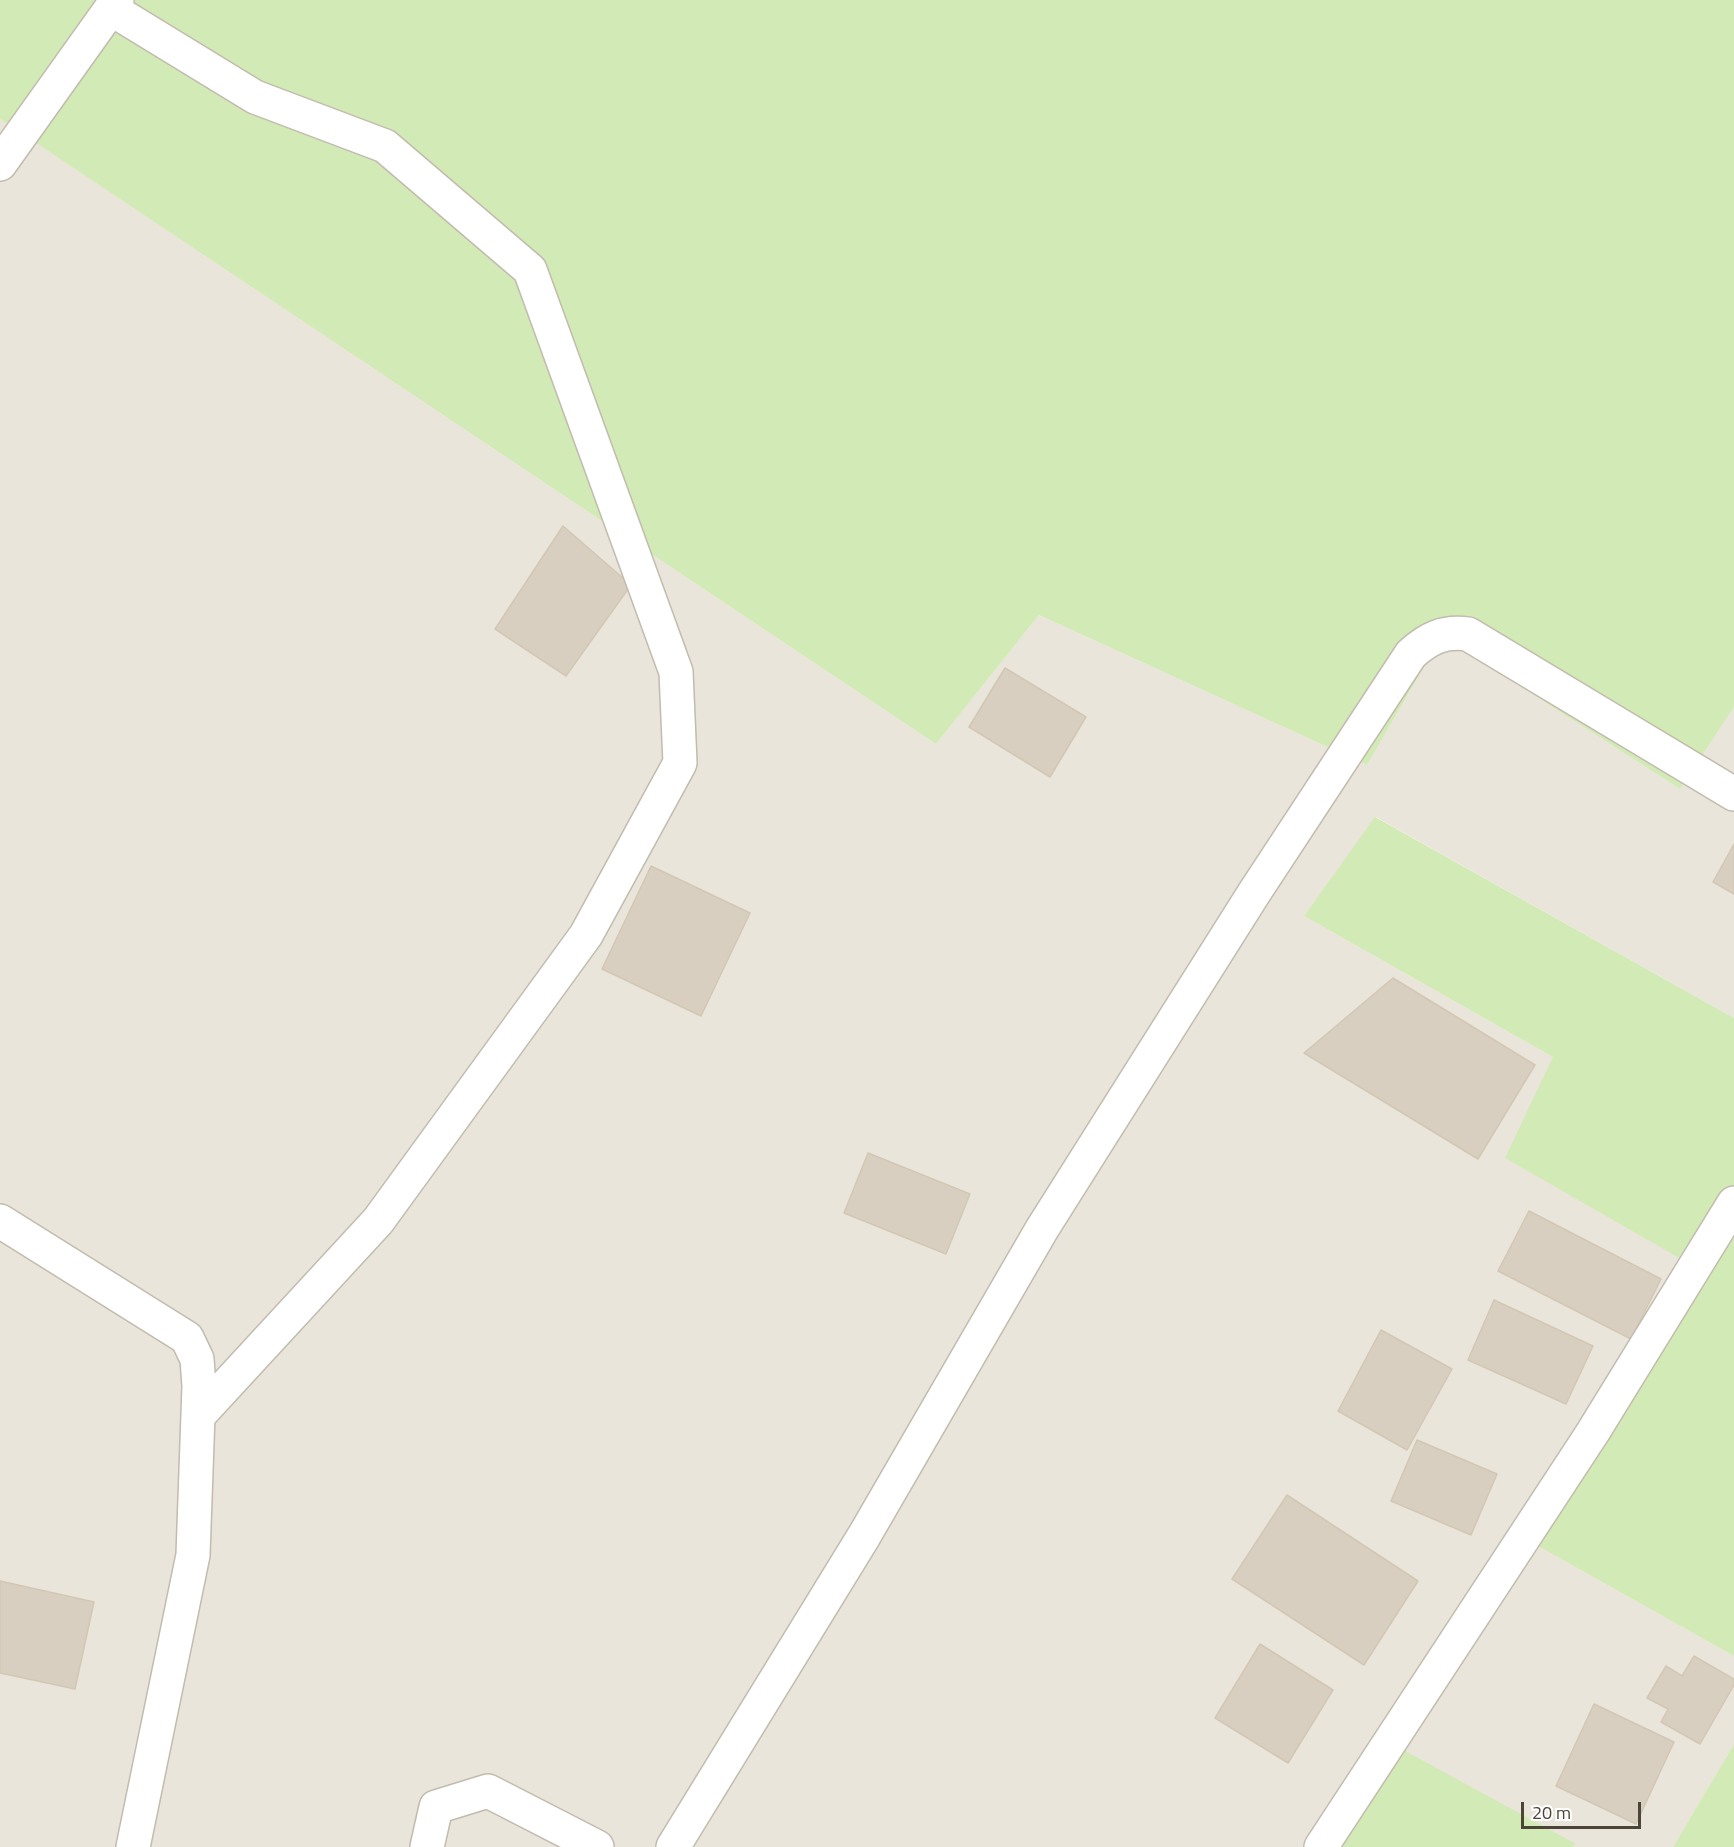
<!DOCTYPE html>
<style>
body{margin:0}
#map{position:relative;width:1734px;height:1847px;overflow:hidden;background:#f6f3ec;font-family:"Titillium Web",sans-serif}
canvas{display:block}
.scale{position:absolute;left:1521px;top:1802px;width:120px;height:27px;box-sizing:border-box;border:3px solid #4b4439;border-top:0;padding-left:8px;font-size:18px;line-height:21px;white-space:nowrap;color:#4b4439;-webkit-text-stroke:4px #fff;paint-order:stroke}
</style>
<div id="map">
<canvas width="1734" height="1847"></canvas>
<div class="scale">20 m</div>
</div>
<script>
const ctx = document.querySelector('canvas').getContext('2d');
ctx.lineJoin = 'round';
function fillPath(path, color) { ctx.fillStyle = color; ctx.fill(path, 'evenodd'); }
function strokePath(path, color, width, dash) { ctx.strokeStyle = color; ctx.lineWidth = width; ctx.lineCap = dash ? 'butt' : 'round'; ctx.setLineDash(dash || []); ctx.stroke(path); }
fillPath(new Path2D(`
 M0,119L936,744L1039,615L1367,765L1442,636L1680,789L1734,707V1018L1376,817L1304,916L1553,1057L1703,1271L1529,1541L1734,1656V1744L1673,1847H1573L1575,1844L1338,1847H0Z`), '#eae5da');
fillPath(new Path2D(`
 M0,0H1734V707L1680,789L1442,636L1367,765L1039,615L936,744L0,119Z
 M1375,817L1734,1018V1656L1529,1541L1702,1271L1505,1158L1553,1057L1304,916Z
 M1734,1744V1847H1673Z
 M1396,1746L1576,1844L1573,1847H1338Z`), '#d2eab5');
const building = new Path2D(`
 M563,526L631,585L566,676L495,629Z
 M1005,668L1086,717L1050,777L969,727Z
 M1734,844V894L1713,882Z
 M651,866L750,913L701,1016L602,969Z
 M1393,978L1535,1065L1478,1159L1304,1053Z
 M868,1153L970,1194L946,1254L844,1213Z
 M1529,1211L1661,1279L1631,1339L1498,1271Z
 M1494,1300L1593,1346L1566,1404L1468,1360Z
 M1381,1330L1452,1369L1407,1450L1338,1411Z
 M1417,1440L1497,1474L1471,1535L1391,1501Z
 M1287,1495L1418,1581L1364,1665L1232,1579Z
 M0,1581L94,1602L75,1689L0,1673Z
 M1260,1644L1333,1690L1288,1763L1215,1718Z
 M1694,1656L1734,1679V1685L1700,1744L1661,1722L1668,1709L1647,1698L1666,1666L1682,1676Z
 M1594,1704L1674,1742L1636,1824L1556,1786Z`);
fillPath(building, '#d8cfc1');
strokePath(building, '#d3c7b4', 1.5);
const minor = new Path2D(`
 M111,9L255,97L385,146L530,270L676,672L680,763L586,935L378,1221L199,1415
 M0,164L117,0
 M0,1221L187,1338L197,1359L199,1386L193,1555L133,1847
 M427,1847L436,1807L488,1791L597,1847
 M673,1847L864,1536L1042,1229L1254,893L1411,654C1429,638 1443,631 1468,634L1734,794
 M1321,1847L1593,1432L1734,1203`);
strokePath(minor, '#c2bbae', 36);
strokePath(minor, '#fff', 33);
</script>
